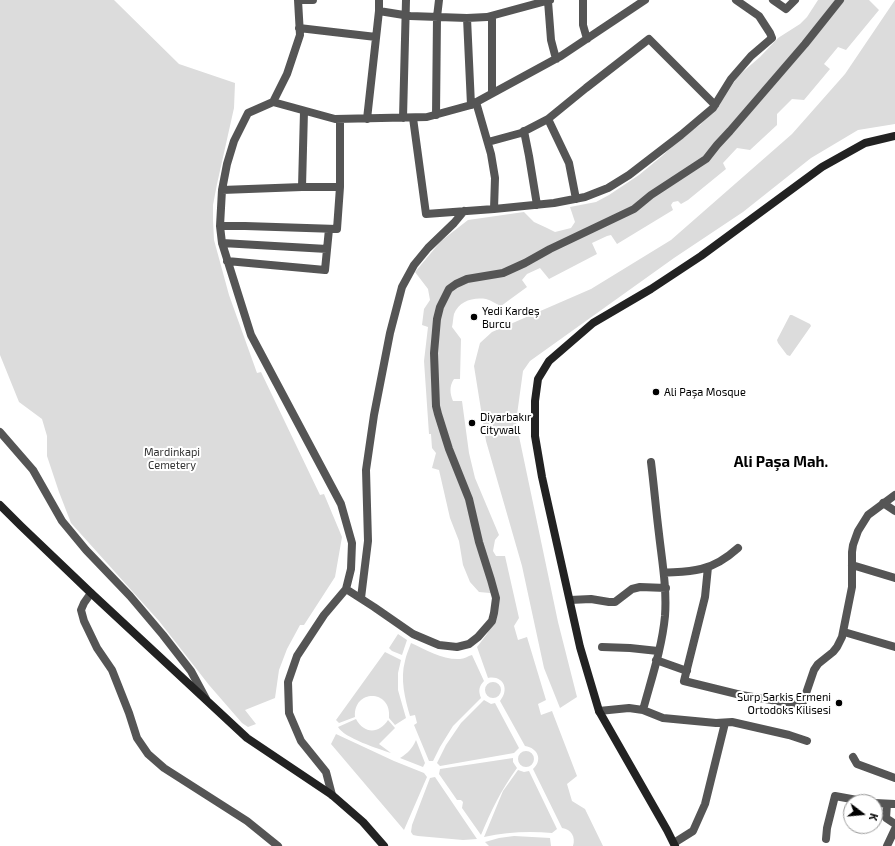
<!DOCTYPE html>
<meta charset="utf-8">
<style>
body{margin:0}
#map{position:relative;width:895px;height:846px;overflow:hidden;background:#fff;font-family:"Exo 2",sans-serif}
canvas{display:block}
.north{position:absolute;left:843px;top:794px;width:40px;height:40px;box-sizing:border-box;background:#fff;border:1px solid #999;border-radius:50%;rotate:106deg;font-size:11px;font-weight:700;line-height:16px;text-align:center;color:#000}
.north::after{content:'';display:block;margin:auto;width:14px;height:18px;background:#000;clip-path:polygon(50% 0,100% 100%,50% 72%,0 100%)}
</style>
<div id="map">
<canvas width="895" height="846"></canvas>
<div class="north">K</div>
</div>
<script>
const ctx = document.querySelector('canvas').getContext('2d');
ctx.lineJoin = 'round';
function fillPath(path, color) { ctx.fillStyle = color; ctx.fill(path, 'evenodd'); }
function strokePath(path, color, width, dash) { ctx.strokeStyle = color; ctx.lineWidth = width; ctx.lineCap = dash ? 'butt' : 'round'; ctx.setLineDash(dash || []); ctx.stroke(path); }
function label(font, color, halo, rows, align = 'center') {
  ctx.font = font + ' "Exo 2",sans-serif'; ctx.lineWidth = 4; ctx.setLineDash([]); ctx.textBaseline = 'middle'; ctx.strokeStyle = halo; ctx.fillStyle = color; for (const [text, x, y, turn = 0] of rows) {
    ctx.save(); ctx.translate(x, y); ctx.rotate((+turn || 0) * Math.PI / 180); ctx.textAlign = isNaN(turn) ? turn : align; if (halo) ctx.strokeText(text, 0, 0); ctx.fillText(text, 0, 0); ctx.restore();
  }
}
fillPath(new Path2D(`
 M0,0H114L179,64L235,83L234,108L217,184L213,205V220L214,240L229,295L257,373L261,372L320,495L324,494L342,537L335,577L304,625H300L287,649L279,670L275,698L245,710L256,724L248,727L242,723L209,685L159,621L71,523L59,492L47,456V436L42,419L19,402L0,355Z
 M818,0H869L879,10L846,50L838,47L824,64L830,69L804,100L792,99L777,114V125L750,150L737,148L723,163L726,169L688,200L681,204L678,201L673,202L671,205L673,210L617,244L611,235L607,236L592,243L597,254L549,279L540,268L527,274L522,280L527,287L501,306C496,304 491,300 486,299C473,297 459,301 454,314C453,318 453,323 452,327L461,339L460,379H454C449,386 450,394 453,401H462L469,453L475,478L499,535L495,540L493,551L496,556H505L519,618L514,626L518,640L527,637L546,700L538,704L541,715L552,711L577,776L567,784L572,801L585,809L603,846H573C576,837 571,829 562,828L533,769C543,760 538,748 525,746L500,701C510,689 503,675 488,678L477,647L487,634L496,616L499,595L490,593L479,592L470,582L463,565L459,541L450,518L439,470L432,468L436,453L432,448L431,434H429L424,361L428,327L422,325L424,309L430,300L428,289L415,272L441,241L468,220L524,212L534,222L547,228L555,232L571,228L575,222L570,207L596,202L609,195L639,175L662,156L683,136L700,125L723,99L738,76L760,57L778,38L800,24L807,17Z
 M895,0V124L858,130L811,158L743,212L674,258L530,361L523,371L516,422L558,622L577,697L560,708L544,668L522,566L486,441L474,366L480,343L492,332L591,289L671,240L792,134L845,74Z
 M790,315H792L810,324L811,326L790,356L787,355L778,343L777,340Z
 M398,634L407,640L402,655L392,651L389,648Z
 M411,643C426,650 443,660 460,659C464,659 468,656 472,655L484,681C479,686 478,691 481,698L453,726L440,747L433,761H429L414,725L417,723L415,715L410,716C405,699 400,679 405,661C406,655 409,649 411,643Z
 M385,652L401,660L398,673V690L406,718L395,725L389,718C392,689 353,689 355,717L339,723L336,720Z
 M485 690a8 8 0 1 1 16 0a8 8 0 1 1-16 0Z
 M484,700L491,704L495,703L519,748L514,753L440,766L437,763L446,745L461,723Z
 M356,719C364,734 379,734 388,720L395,728L379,744L391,753C379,749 344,738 338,727Z
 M336,734L394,761L424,773L427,777L404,830L331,744Z
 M416,740L425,763L423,767L400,758C408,753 412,749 416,740Z
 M518 759a8 8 0 1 1 16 0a8 8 0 1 1-16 0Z
 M513,758V762L517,768C501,790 491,811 481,835L462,808L463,802L461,800H457L439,774L440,769Z
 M518,770L524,772L529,771L557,829L552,833C529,831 506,832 484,837L503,791Z
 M435,777L477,839L463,840L418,836L413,835L411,832L412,825L430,778Z
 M514,836L550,838L551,846H489L485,842L499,838Z`), '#dcdcdc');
strokePath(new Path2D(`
 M298,0H313
 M583,0V25L587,39
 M773,0L786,9L795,0
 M548,1L551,40L556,59
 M379,11V0
 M492,16V93
 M467,18L471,105
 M299,28L376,37
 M273,102L287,74L300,35L298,0
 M476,102L491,154L495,178L494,209
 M436,115L437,17L439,0
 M403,118L406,0
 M413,118L426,214L494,209L554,203L585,197L608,188L629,175L681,135L713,108L731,79L751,56L772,38L770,33L759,16L736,0
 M367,119L379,11L410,16L467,18L487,17L550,0
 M548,119L586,88L649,39L715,105
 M524,131L529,156L537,205
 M488,142L521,133L548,119L569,163L576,199
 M302,187L304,111
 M222,190L302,187H340V119
 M220,226H245L337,229L340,187
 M222,243L327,249
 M227,261L325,270L329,229
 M0,432L33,470L62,521L86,550L130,596L163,635L191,671L206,699
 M883,503L895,511
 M852,565L895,578
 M708,567L705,597L684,681L741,695L802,705L814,670L818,664L833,652L837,647L842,637L852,587V552L853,545L858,531L868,515L895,495
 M664,573C676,572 689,572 701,569C715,566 728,557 738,548
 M346,589L374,607L413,634L439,645L457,647L469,644L478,637L492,621L494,613L496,598L491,580L479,542L469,499L449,449L438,414L436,406L434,353L437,319L440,307L449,289L456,284L467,279L503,273L525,263L550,249L634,209L651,195L706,159L717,145L730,131L805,44L840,0
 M91,593L84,603L81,610L84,621L97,648L112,670L129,713L137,738L148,754L164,768L247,821L278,846
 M361,598L368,541L366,470L374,415L390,333L402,287L414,265L428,248L454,223L464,211
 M570,600L591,599L609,602H615L632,589L640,587L666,588
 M844,632L895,647
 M602,647L630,648L658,651
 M656,660L687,671
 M643,710C651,680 662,648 665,616C667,588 662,561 659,534C656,510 654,486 651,462
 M599,711L629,708L643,710L663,718L716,723L732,722L789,735L807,741
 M853,757L857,764L895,778
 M332,795L326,772L301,741L289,713L288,682L297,656L324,615L346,589L351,569L352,543L341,504L251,335L222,243L220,226L222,190L227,164L234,141L248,113L273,102L335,119L427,117L471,105L561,56L645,0
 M875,803L895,804
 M887,804L886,818L895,824
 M826,839L827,828L835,796L868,802
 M674,843L693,831L705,804L725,723
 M887,846L895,829`), '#555', 8);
strokePath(new Path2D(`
 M0,505L21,526L91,593L247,738L332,795L363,822L384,846
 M675,846L667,830L599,711L580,647L542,477L535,436V401L538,379L549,361L593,323L651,289L701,256L822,167L865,143L895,136`), '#222', 8);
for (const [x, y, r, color] of [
 [474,317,4,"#000"],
 [656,392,4,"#000"],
 [472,423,4,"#000"],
 [839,703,4,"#000"]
]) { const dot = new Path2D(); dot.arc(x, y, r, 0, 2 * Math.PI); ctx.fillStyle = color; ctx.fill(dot); strokePath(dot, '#fff', 1.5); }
label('11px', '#000', '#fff', [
 ["Yedi Kardeş",482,311],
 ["Burcu",482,324],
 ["Ali Paşa Mosque",664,392],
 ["Diyarbakır",480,417],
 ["Citywall",480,430],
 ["Surp Sarkis Ermeni",831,697,"right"],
 ["Ortodoks Kilisesi",831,710,"right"]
], 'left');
label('11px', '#333', '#fff', [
 ["Mardinkapi",172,452],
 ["Cemetery",172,465]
]);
label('bold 15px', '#000', '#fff', [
 ["Ali Paşa Mah.",781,462]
]);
</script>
